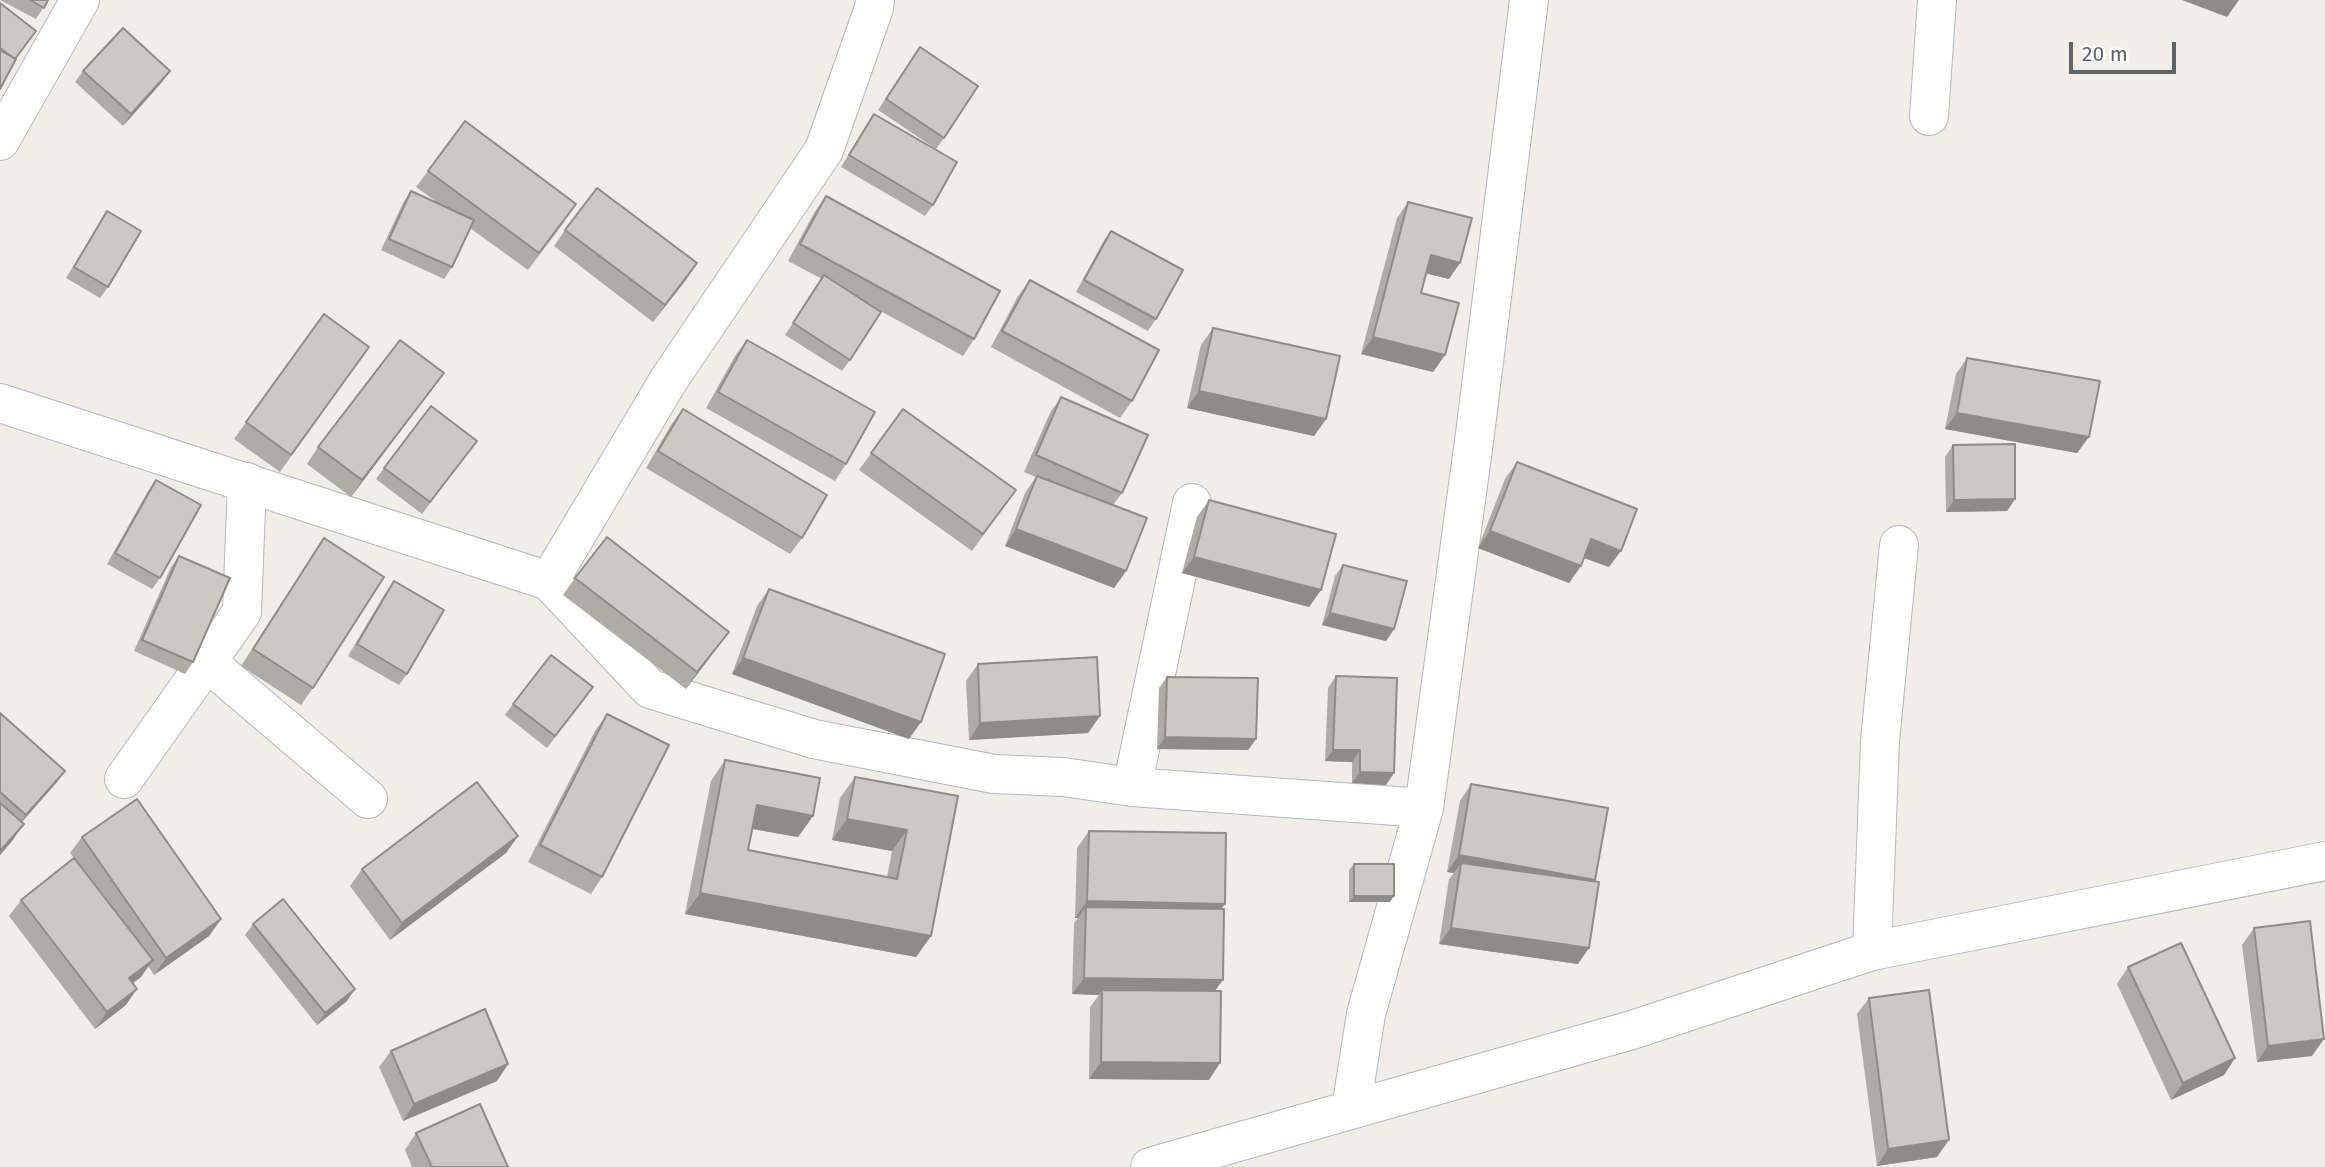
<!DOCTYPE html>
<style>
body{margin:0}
#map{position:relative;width:2325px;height:1167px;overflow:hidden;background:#f1ede7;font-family:"Fira Sans",sans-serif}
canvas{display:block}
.scale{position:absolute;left:2069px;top:42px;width:107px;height:32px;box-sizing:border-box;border:4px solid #5e6468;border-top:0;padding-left:9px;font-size:21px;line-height:24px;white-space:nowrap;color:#5e6468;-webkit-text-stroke:5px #fff;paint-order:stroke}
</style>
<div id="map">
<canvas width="2325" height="1167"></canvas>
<div class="scale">20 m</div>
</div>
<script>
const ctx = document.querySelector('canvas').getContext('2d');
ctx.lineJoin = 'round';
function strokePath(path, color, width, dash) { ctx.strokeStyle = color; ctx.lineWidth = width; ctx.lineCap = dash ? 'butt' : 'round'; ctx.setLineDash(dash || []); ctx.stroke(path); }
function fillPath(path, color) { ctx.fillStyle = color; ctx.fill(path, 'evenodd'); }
const street = new Path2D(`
 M1929,116L1937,0
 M0,141L80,0
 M0,403L549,581L650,689L814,739L994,774L1063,777L1132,787L1424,808
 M549,581L668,381L824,150L874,8L875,0
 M207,662L368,799
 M124,779L242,612L247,482
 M1132,787L1192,503
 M1872,951L1880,741L1899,545
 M1351,1109L1366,1014L1424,808L1475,434L1529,0
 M1150,1167L1632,1030L1872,951L2325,861`);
strokePath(street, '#b4b8bc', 40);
strokePath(street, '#fff', 38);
fillPath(new Path2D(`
 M0,0H48L36,19Z
 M920,47L944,138L936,149L878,110Z
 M83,71H170L162,82L123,126L75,82Z
 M874,114L933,205L925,216L841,167Z
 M428,171L565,221L528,270L470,228L452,267L444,279L381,250L403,203L411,191L438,203L416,187Z
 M826,196L974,339L963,356L875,308L850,360L842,371L785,335L822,279L788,261L814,213Z
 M1408,202L1449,279L1426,273L1421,293L1445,355L1433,372L1361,354L1397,218Z
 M107,211L108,287L100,298L66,278Z
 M565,230L697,263L653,322L554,246Z
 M1111,231L1156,319L1148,331L1076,292L1103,242Z
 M1030,280L1132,401L1120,418L991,347L1018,296Z
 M324,314L369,347L280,472L234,439Z
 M1213,328L1326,419L1314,436L1187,408L1201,345Z
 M747,340L846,464L835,481L706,408L735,356Z
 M1967,358L2089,437L2077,453L1945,429L1956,374Z
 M444,373L351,497L307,464L318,447Z
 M1061,397L1122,493L1113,505L1126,571L1114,588L1005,546L1025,493L1036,477L1024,472L1050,413Z
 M683,409L802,538L790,554L646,468L671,425Z
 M903,409L1016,490L972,551L859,470Z
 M477,441L422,514L376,479L384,468Z
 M1953,445L2015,499L2007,511L1946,512L1945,457Z
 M1517,462L1609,567L1584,558L1581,566L1569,583L1478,548L1505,479Z
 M156,480L160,578L152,589L107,564L148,491Z
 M1209,500L1321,590L1309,607L1182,573L1197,517Z
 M324,538L313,688L301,705L241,666Z
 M179,556L193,662L185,674L134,651L171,567Z
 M1343,565L1394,629L1386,641L1322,625L1335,576Z
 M575,578L717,648L686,689L563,595Z
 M394,581L407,674L399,685L348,656L386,592Z
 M769,589L909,739L732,674L757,606Z
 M978,664L1100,716L1088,733L969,740L966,681Z
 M1336,676L1386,785L1352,783V762L1325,761L1328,688Z
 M1167,677L1256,739L1248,750L1157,749L1159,688Z
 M585,699L547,748L505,715L513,704Z
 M0,713L57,782L22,822L12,841L0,855Z
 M607,714L602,877L591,894L528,862L595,731Z
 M725,760L813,816L798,837L752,829L748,850L887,877L892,851L832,840L840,798L855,777L958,796L931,936L916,957L685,914L711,781Z
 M1471,784L1594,881L1578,964L1439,944L1449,879L1454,873L1447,872L1460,801Z
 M1089,831L1221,909L1209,1080L1089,1079L1090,1007L1099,995L1072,994L1074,923L1078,918H1075L1077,848Z
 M518,836L506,853L390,940L350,886L362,869Z
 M82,837L221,919L209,936L154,975L148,966L141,977L133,983L126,1005L95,1029L9,916L21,900L74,858L70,853Z
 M1354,864L1390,902H1349V870Z
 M253,924L347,1001L317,1025L245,935Z
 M2254,928L2312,1056L2257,1062L2242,945Z
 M2128,967L2235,1058L2224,1075L2171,1100L2117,984Z
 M1869,998L1937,1157L1877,1166L1857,1014Z
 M391,1051L508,1064L497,1081L403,1121L379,1067Z
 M416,1133L508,1167H412L405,1150Z`), '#afaca8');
fillPath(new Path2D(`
 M2182,0H2239L2227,17Z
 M170,71L162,82L123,126L131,114Z
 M1431,255L1460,263L1449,279L1420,272Z
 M697,263L686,280L653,322L665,305Z
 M1373,337L1445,355L1433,372L1361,354Z
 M444,373L351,497L362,480Z
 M1199,391L1326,419L1314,436L1187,408Z
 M1957,413L2089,437L2077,453L1945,429Z
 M2015,499L2007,511L1946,512L1954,500Z
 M1016,529L1126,571L1114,588L1005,546Z
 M1490,531L1581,566L1569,583L1478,548Z
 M1591,539L1621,551L1609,567L1579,556Z
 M1194,557L1321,590L1309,607L1182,573Z
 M1330,613L1394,629L1386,641L1322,625Z
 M729,632L717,648L686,689L697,672Z
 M743,658L921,722L909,739L732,674Z
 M1100,716L1088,733L969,740L980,723Z
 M1165,737L1256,739L1248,750L1157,749Z
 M1333,750H1360L1352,762L1325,761Z
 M65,771L57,782L18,826L26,815Z
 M1360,772L1394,773L1386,785L1352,783Z
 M757,805L813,816L798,837L742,827Z
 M847,819L907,830L892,851L832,840Z
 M24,824L12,841L0,855V851Z
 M518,836L506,853L390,940L402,923Z
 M1459,855L1595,880L1583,896L1461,863L1454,873L1447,872Z
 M700,893L931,936L916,957L685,914Z
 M1354,896H1394L1390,902H1349Z
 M1087,901L1225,904L1213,920L1086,907L1078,918H1075Z
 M221,919L209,936L154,975L166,958Z
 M1451,928L1589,948L1578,964L1439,944Z
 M153,960L141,977L117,995L129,978Z
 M1084,978L1223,980L1211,996L1102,990L1099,995L1072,994Z
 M137,989L126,1005L95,1029L107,1012Z
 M355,989L347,1001L317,1025L325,1013Z
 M2324,1039L2312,1056L2257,1062L2268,1046Z
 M2235,1058L2224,1075L2171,1100L2183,1083Z
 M1101,1062L1220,1063L1209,1080L1089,1079Z
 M508,1064L497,1081L403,1121L414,1104Z
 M1949,1140L1937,1157L1877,1166L1888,1149Z`), '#8f8c88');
const building = new Path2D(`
 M30,0H48L44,8Z
 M0,3L36,31L15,59L0,48Z
 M123,28L170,71L131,114L83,71Z
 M920,47L978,86L944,138L886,99Z
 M0,50L16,59L0,89Z
 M874,114L957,162L933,205L849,155Z
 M465,121L576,204L539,253L428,171Z
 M597,188L697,263L665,305L565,230Z
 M411,191L474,220L452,267L389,239Z
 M826,196L1000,291L974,339L800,244Z
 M1408,202L1472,218L1460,263L1431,255L1421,293L1459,303L1445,355L1373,337Z
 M107,211L141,231L108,287L74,267Z
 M1111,231L1183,270L1156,319L1084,280Z
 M824,275L881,312L850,360L793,323Z
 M1030,280L1159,350L1132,401L1002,331Z
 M324,314L369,347L291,455L246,422Z
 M1213,328L1340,356L1326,419L1199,391Z
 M400,340L444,373L362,480L318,447Z
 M747,340L875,412L846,464L718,392Z
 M1967,358L2100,381L2089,437L1957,413Z
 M1061,397L1148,435L1122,493L1036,455Z
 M431,406L477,441L430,502L384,468Z
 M683,409L827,495L802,538L658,451Z
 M903,409L1016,490L983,534L871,453Z
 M2015,444V499L1954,500L1953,445Z
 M1517,462L1637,509L1621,551L1591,539L1581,566L1490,531Z
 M1037,476L1147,518L1126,571L1016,529Z
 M156,480L201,505L160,578L115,553Z
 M1209,500L1336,534L1321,590L1194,557Z
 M607,537L729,632L697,672L575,578Z
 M324,538L384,577L313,688L253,649Z
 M179,556L230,578L193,662L142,640Z
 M1343,565L1407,581L1394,629L1330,613Z
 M394,581L444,610L407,674L357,644Z
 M769,589L945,654L921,722L743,658Z
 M551,655L593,687L555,736L513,704Z
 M1097,657L1100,716L980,723L978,664Z
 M1336,676L1397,678L1394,773L1360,772V750H1333Z
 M1167,677L1258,678L1256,739L1165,737Z
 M0,713L65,771L26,815L0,792Z
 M607,714L669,745L602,877L540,845Z
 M725,760L820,778L813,816L757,805L748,850L897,879L907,830L847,819L855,777L958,796L931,936L700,893Z
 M477,782L518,836L402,923L362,869Z
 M1471,784L1608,808L1595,880L1459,855Z
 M137,799L221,919L166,958L82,837Z
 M0,803L24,824L0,851Z
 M1089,831L1226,833L1225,904L1087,901Z
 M74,858L153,960L129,978L137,989L107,1012L21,900Z
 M1461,863L1599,882L1589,948L1451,928Z
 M1354,864H1394V896H1354Z
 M283,899L355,989L325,1013L253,924Z
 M1086,907L1224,909L1223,980L1084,978Z
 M2310,921L2324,1039L2268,1046L2254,928Z
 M2181,943L2235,1058L2183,1083L2128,967Z
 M1102,990L1221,991L1220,1063L1101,1062Z
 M1929,990L1949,1140L1888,1149L1869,998Z
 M485,1009L508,1064L414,1104L391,1051Z
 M480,1104L508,1167H432L416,1133Z`);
fillPath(building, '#ccc8c3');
strokePath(building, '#8f8c88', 2);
</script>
